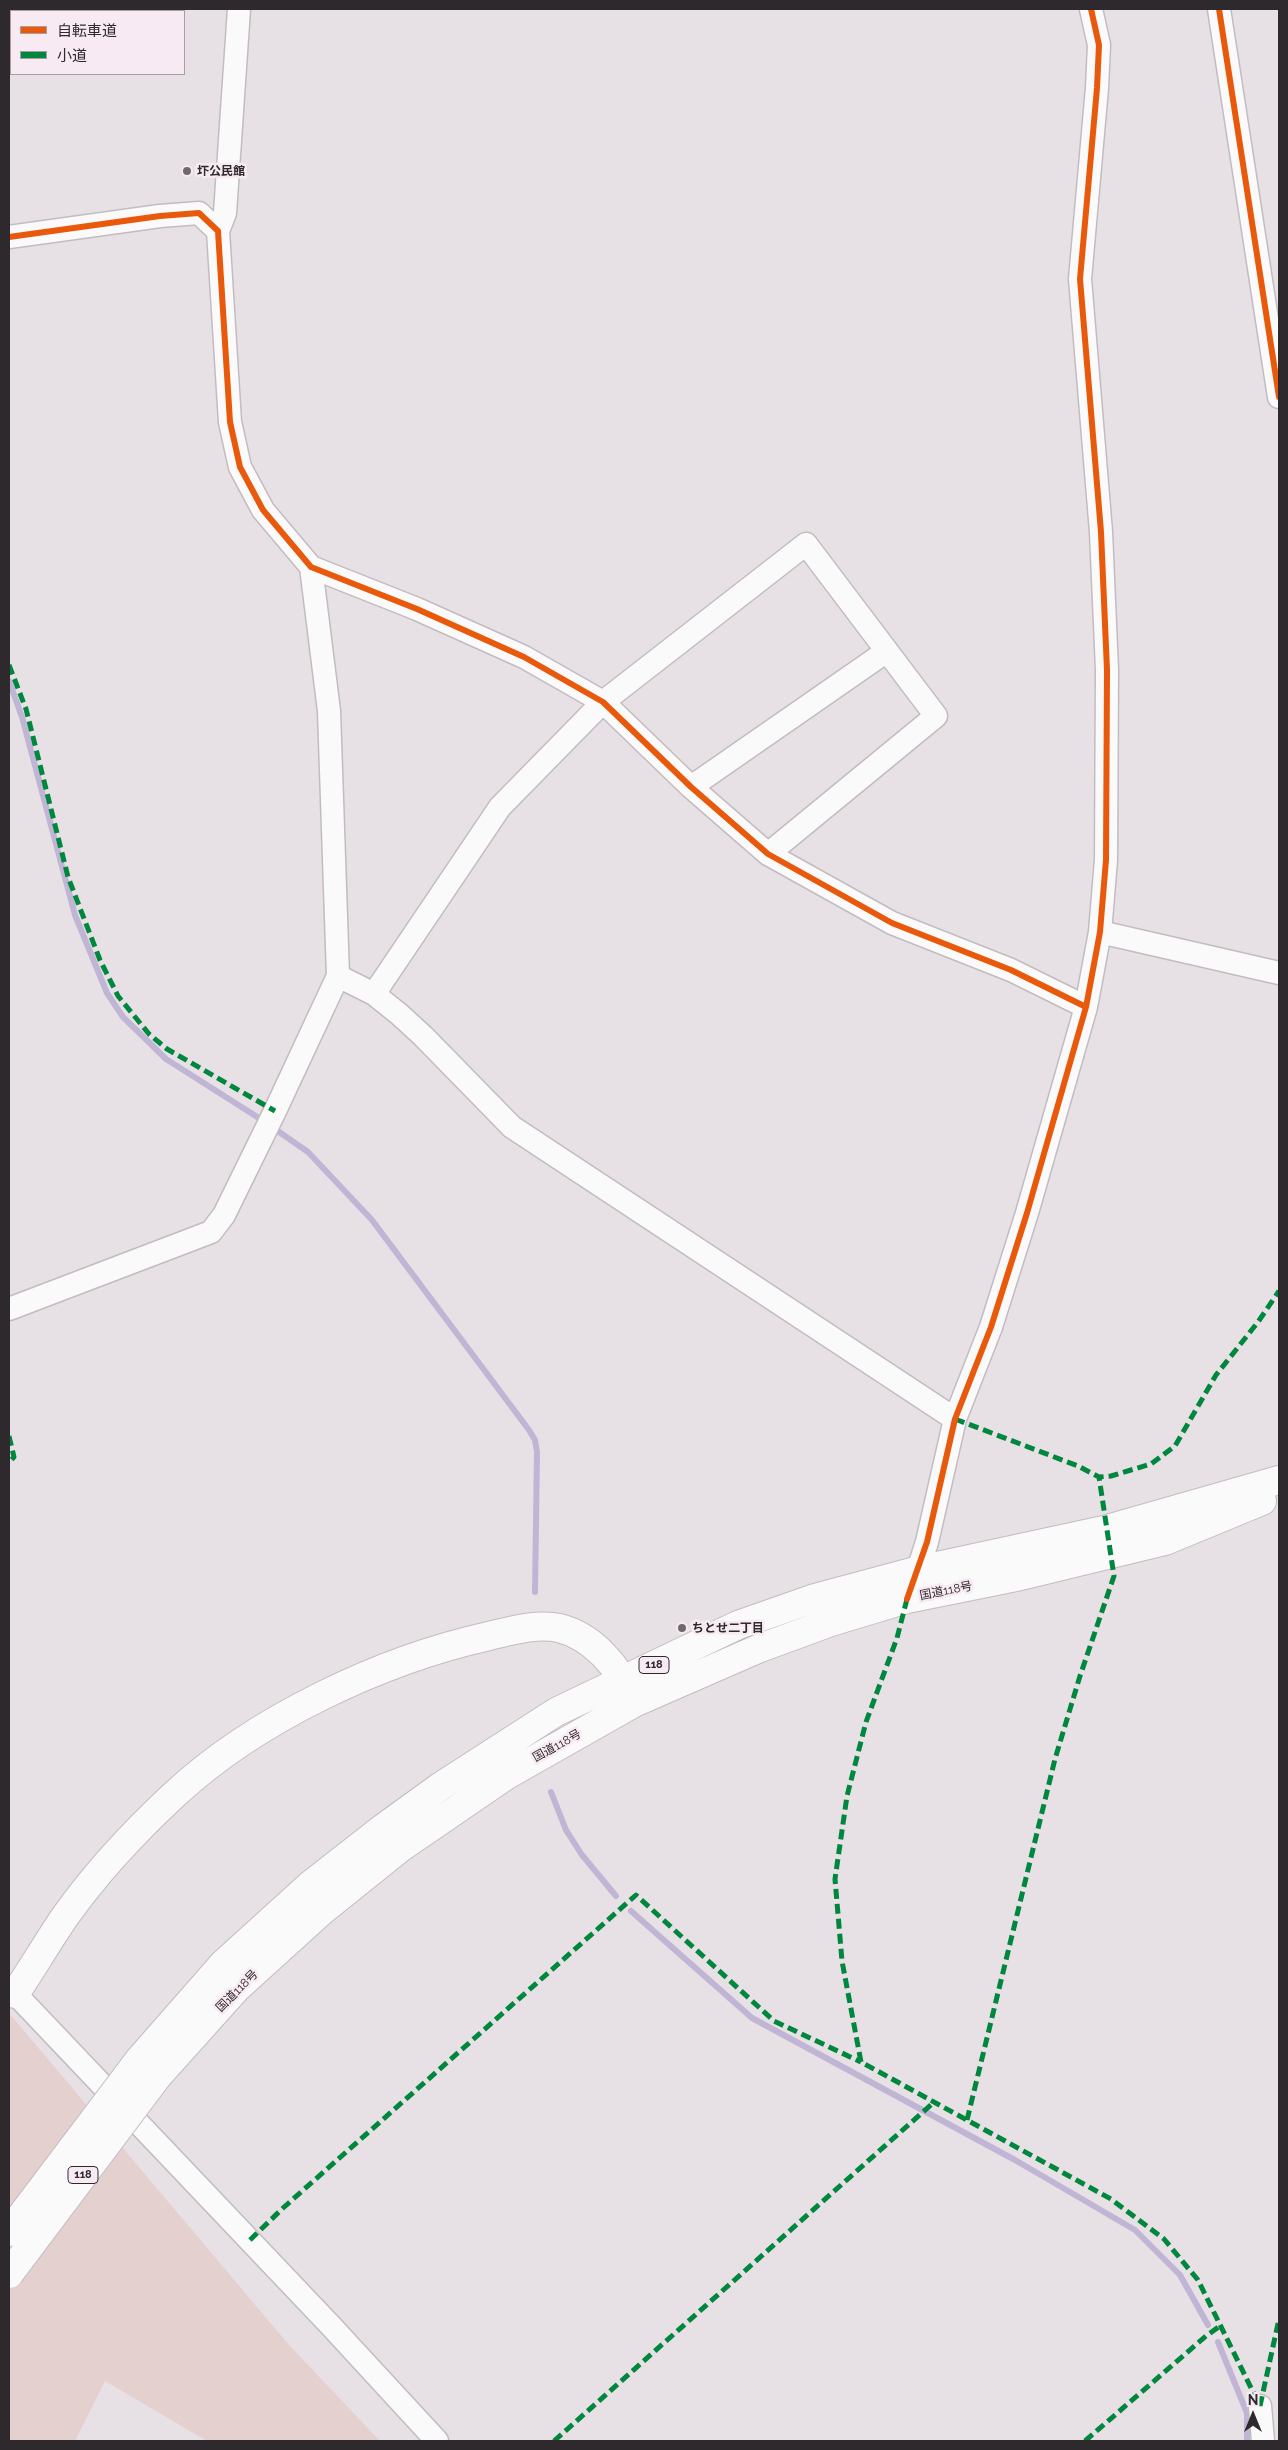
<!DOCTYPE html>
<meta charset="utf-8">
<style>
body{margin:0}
#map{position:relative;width:1288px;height:2450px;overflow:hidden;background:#e7e0e4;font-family:Raleway,"Noto Sans JP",sans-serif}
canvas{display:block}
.frame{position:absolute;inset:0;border:10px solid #2e292c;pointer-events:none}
.legend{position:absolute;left:10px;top:10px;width:175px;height:65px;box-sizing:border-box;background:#f7eaf2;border:1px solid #a79da3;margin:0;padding:6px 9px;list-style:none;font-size:15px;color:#2e292c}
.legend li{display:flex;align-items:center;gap:10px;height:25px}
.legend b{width:25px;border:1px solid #a79da3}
.north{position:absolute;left:1228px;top:2390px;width:50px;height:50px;-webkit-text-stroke:4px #f7eaf2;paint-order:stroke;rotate:0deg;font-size:14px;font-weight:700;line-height:20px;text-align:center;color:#2e292c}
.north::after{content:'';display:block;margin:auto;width:18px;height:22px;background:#2e292c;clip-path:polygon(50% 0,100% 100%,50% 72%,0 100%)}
</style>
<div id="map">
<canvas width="1288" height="2450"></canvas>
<div class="frame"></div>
<ul class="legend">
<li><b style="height:6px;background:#e8590c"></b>自転車道</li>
<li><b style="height:6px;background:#00873e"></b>小道</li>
</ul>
<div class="north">N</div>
</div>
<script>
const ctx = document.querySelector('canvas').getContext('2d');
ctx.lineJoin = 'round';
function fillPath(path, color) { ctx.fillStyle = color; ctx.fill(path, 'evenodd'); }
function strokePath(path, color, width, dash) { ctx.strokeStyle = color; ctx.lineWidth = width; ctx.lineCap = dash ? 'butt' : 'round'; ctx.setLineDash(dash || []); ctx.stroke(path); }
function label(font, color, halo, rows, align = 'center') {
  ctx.font = font + ' Raleway,"Noto Sans JP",sans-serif'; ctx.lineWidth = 5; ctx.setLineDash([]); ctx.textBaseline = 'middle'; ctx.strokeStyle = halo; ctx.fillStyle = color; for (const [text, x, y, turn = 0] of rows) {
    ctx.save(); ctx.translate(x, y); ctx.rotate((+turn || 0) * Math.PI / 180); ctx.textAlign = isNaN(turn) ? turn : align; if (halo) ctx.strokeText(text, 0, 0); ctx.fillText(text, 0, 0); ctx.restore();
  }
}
fillPath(new Path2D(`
 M9,2013L289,2345L380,2441H207L105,2381L75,2441H9Z`), '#e5d0d0');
strokePath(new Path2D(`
 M9,681L22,717L75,915L107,993L123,1017L166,1059L262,1120L308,1152L372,1220L529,1430L535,1440L537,1452L535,1592
 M551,1792L566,1830L582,1855L616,1896
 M631,1911L752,2018L1015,2160L1135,2230L1180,2275L1208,2325
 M1218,2342L1247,2413V2441`), '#c0b5d4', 6);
const minor = new Path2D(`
 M1219,9L1279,397
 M218,231L225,213L239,9
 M9,237L160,216L199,213L218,231L230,422L240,467L263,510L311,567L417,609L524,657L603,702L691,787L768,854L892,923L1011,970L1086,1007
 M691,787L887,651
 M1100,932L1279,973
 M338,976L374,994L399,1014L423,1036L512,1127L955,1419
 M374,994L500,807L603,702L806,544L936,716L768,854
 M9,1309L211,1232L224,1215L275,1111L338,976L329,711L311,567
 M913,1585L927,1542L955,1419L991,1327L1027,1213L1086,1007L1100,932L1106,860L1107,670L1101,532L1080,279L1097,88L1099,45L1091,9
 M9,1987L331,2326L437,2441
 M1260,2406L1263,2441`);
const highway = new Path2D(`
 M15,1994C32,1969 47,1943 64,1918C95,1874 135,1831 175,1794C256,1719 381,1660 489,1636C510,1631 537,1623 559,1628C592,1636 619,1667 631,1697
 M139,2060L224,1963L310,1885L383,1828L441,1786L556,1712L738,1625L815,1598L919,1570L1104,1530L1279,1480
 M157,2077L236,1989L323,1910L399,1849L507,1775L634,1703L760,1648L831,1622L907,1599L1021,1576L1165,1541L1262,1501`);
strokePath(minor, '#c2bcc0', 25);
strokePath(highway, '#c2bcc0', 30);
strokePath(minor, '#fbfafb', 22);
strokePath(highway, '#fbfafb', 28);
const highwayBridge = new Path2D(`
 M9,2232L139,2060
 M9,2274L157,2077`);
strokePath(highwayBridge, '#c2bcc0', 30, []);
strokePath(highwayBridge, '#fbfafb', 28);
strokePath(new Path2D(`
 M9,665L26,709L68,877L100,960L118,996L149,1034L167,1049L275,1111
 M955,1419L1078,1466L1099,1477L1111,1476L1151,1464L1175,1446L1216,1375L1258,1322L1279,1291
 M9,1436L14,1457L9,1462
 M907,1599L897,1638L866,1722L847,1796L835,1879L842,1961L861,2062L1111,2199L1164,2239L1198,2280L1260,2406
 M967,2120L1055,1759L1080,1676L1114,1576L1099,1477
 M250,2240L283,2208L636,1895L774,2021L861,2062
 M1260,2406L1279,2319
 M554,2441L933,2103
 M1085,2441L1206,2336L1220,2326`), '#00873e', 5, [10, 5]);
strokePath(new Path2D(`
 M1219,9L1279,397
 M9,237L160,216L199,213L218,231L230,422L240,467L263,510L311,567L417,609L524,657L603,702L691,787L768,854L892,923L1011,970L1086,1007
 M907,1599L927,1542L955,1419L991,1327L1027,1213L1086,1007L1100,932L1106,860L1107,670L1101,532L1080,279L1097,88L1099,45L1091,9`), '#e8590c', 6);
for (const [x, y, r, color] of [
 [187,171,5,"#6f696c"],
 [682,1628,5,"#6f696c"]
]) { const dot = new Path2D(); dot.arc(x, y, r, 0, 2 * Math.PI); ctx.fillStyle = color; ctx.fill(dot); strokePath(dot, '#f7eaf2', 2); }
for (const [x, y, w] of [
 [654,1665,30],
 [83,2175,30]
]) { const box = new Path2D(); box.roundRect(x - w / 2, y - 8.5, w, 17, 4); ctx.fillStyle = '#f7eaf2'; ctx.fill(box); strokePath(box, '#2e292c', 1); }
label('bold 11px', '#2e292c', null, [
 ["118",654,1665],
 ["118",83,2175]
]);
label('bold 12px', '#2e292c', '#f7eaf2', [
 ["圷公民館",197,171],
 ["ちとせ二丁目",692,1628]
], 'left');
label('12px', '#2e292c', '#f7eaf2', [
 ["国道118号",946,1591,-11],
 ["国道118号",557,1746,-29],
 ["国道118号",237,1991,-45]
]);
</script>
